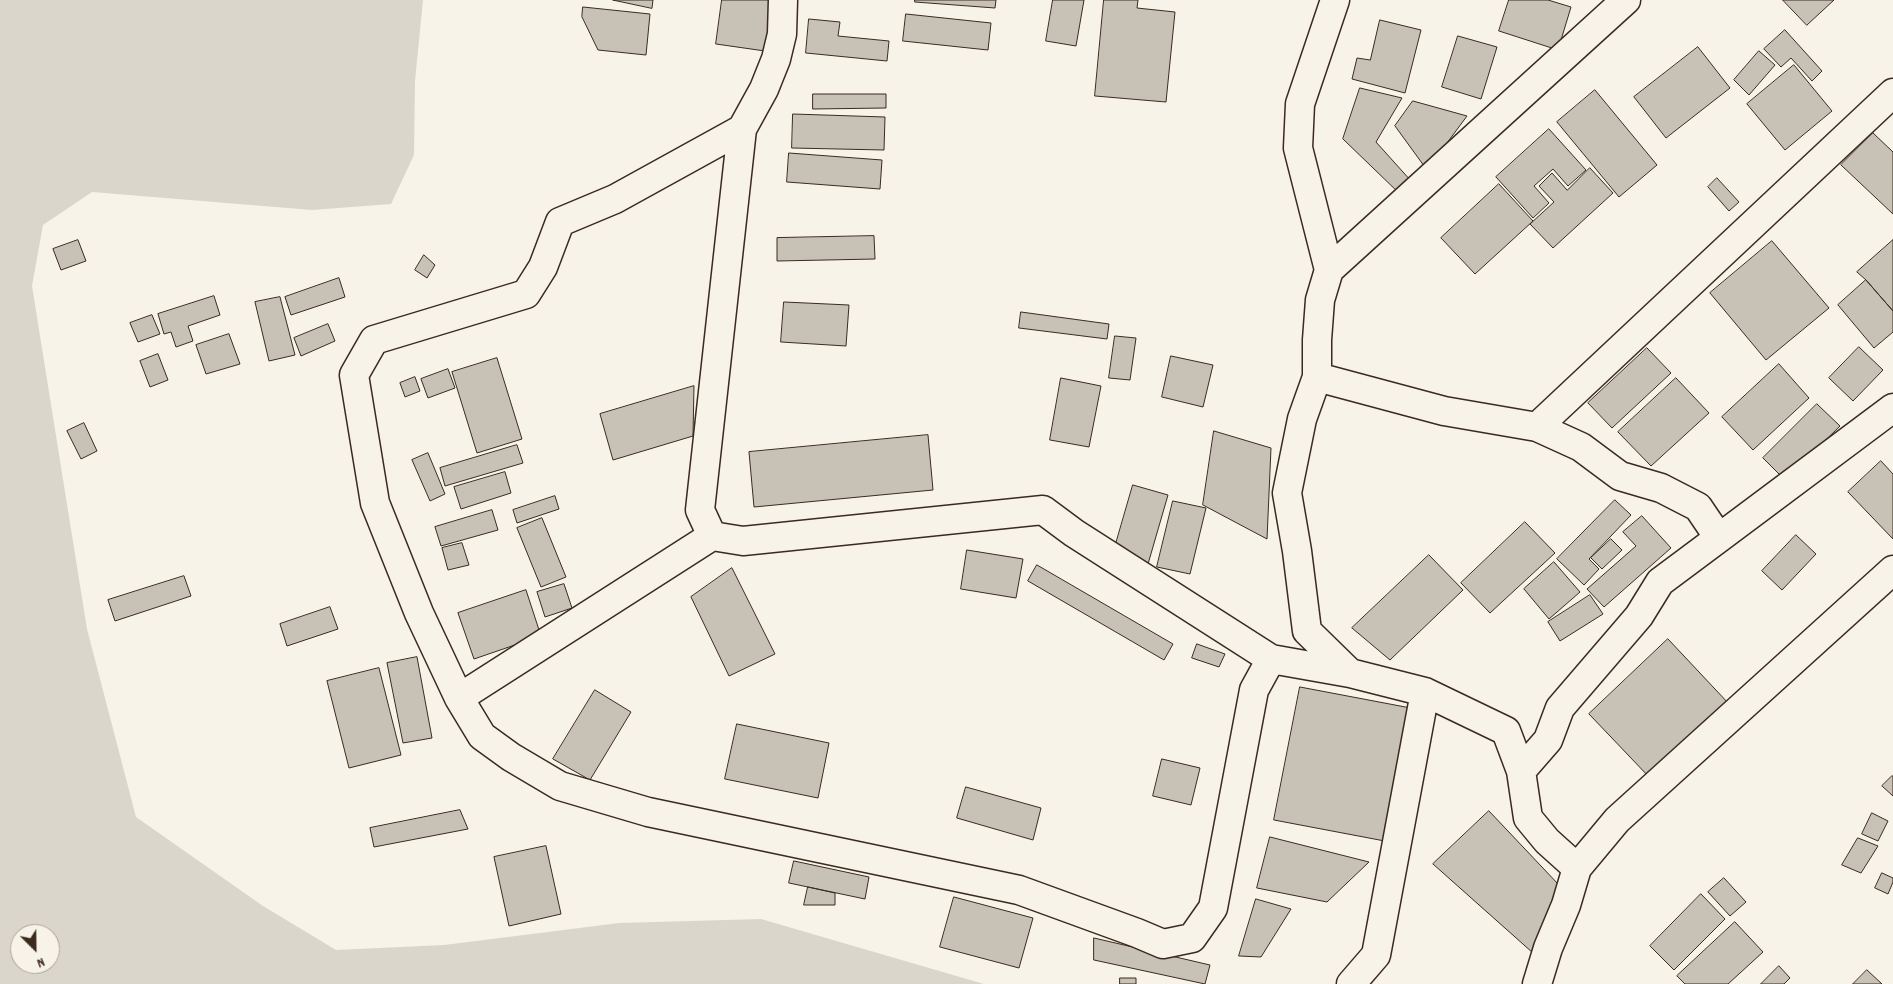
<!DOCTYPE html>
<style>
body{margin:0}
#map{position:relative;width:1893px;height:984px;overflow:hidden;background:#f7f3e8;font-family:Dekko,sans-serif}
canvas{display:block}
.north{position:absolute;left:10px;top:924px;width:50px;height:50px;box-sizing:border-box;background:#f7f3e8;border:1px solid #aca397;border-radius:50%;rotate:157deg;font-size:14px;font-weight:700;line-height:20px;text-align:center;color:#3b2a1e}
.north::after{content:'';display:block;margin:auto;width:18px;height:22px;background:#3b2a1e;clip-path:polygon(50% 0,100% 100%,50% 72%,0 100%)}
</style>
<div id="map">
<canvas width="1893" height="984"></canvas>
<div class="north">N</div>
</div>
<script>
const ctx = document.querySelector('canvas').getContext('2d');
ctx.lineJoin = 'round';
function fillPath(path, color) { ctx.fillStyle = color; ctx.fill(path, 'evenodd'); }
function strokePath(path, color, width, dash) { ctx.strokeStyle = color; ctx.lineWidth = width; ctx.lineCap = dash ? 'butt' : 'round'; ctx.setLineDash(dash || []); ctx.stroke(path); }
fillPath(new Path2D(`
 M0,0H423L415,81L414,155L391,204L312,210L92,192L43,225L32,286L87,629L136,817L263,906L336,950L444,945L619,923L761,919L984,984H0ZM20,934H50V964H20Z`), '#dbd6cb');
const building = new Path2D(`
 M613,0H653L652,8Z
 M722,0H772L765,51L716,44Z
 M915,0H996L995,8L915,2Z
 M1053,0H1084L1076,46L1046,41Z
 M1104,0H1138L1137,8L1175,12L1166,102L1095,96Z
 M1509,0H1548L1571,7L1558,50L1499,31Z
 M1783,0H1834L1807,25Z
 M583,7L650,14L646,55L598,50L582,17Z
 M906,14L991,23L988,50L903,41Z
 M809,19L840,22L838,36L889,41L887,61L806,53Z
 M1380,20L1421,30L1405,93L1352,79L1357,58L1370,60Z
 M1785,30L1822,71L1812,81L1791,58L1781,67L1764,49Z
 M1458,36L1497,47L1481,99L1442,87Z
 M1698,47L1730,88L1666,138L1634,97Z
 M1759,51L1775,65L1749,95L1734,80Z
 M1794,65L1832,111L1785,150L1747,104Z
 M1360,88L1402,98L1376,142L1412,182L1401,195L1343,139Z
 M1595,90L1657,165L1619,197L1557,122Z
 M813,94H886V108L813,109Z
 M1413,101L1467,116L1427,170L1395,126Z
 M793,114L885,117L884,150L792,148Z
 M1549,129L1586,170L1568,186L1553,169L1534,186L1549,203L1533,218L1496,177Z
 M1873,133L1893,152V214L1841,165Z
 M789,153L882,160L880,189L787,182Z
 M1590,168L1613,193L1553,248L1530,224L1554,202L1539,186L1552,173L1567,190Z
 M1717,178L1739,202L1729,211L1708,187Z
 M1499,184L1533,221L1475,274L1441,238Z
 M874,236L875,259L777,261V238Z
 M78,240L86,261L61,270L53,249Z
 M1893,240V311L1866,280L1857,272Z
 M1772,241L1829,308L1766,360L1710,293Z
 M424,255L435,265L427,278L415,270Z
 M339,278L345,297L291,315L285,297Z
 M1866,280L1893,311V332L1874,348L1838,305Z
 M214,296L220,315L188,326L193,341L176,347L171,332L164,334L158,314Z
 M280,297L295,355L269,361L255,302Z
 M784,302L849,305L846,346L781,342Z
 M1021,312L1109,324L1107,339L1019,328Z
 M152,315L160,334L138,342L130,323Z
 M328,324L335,341L301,356L294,338Z
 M229,334L240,364L206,374L196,345Z
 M1115,336L1136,338L1130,380L1109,378Z
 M1859,347L1883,370L1853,401L1829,378Z
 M1647,348L1671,373L1612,428L1588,403Z
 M158,354L168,380L150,387L140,361Z
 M1171,356L1213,365L1203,407L1162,397Z
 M497,358L522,439L477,453L452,372Z
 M1779,364L1809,398L1753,450L1722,417Z
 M448,369L455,388L428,398L421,379Z
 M415,377L420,391L405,397L400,383Z
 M1061,378L1101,386L1089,447L1050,440Z
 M1676,378L1709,413L1651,466L1618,432Z
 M694,386L693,436L613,460L600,414Z
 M1817,404L1840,426L1785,480L1763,458Z
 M84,423L97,451L81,459L67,431Z
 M1214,431L1271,448L1267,539L1203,505Z
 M928,435L933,490L754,507L749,452Z
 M517,445L523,463L445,486L440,468Z
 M428,453L445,494L430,501L412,460Z
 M1881,461L1893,474V539L1848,492Z
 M505,472L511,493L461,509L454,487Z
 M1133,485L1168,495L1148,564L1113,554Z
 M555,496L559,509L517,523L513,510Z
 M1615,500L1631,515L1589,559L1599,569L1584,585L1557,559Z
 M1173,501L1206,508L1190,574L1157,567Z
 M492,510L498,530L441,546L435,527Z
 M1642,516L1671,548L1604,607L1587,589L1636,546L1623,532Z
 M542,518L566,577L541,587L517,528Z
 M1525,522L1555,553L1490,613L1461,583Z
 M1796,535L1816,554L1782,590L1762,571Z
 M1611,539L1622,550L1602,569L1591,558Z
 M462,543L469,565L448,570L442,548Z
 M967,550L1023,559L1016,598L961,589Z
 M1429,555L1463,590L1390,660L1352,628Z
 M1554,562L1580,592L1549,619L1524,589Z
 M1037,565L1173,644L1164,660L1028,581Z
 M732,568L775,654L729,676L691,597Z
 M184,576L191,596L115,621L108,600Z
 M564,584L572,608L545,617L537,592Z
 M526,590L541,636L474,659L458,613Z
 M1590,595L1603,614L1560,641L1548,622Z
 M330,607L338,629L287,646L280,624Z
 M1668,639L1730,705L1650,778L1589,714Z
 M1197,644L1225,654L1219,667L1192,658Z
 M417,657L432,738L403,743L387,663Z
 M379,668L401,755L349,768L327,681Z
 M1300,687L1416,709L1390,842L1274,820Z
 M595,690L631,712L590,780L553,759Z
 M737,724L829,743L818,798L725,779Z
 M1162,759L1200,768L1191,805L1153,796Z
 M1892,776H1893V796L1882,786Z
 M966,787L1041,808L1033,840L957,818Z
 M460,810L468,829L374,847L370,828Z
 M1489,811L1559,885L1533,953L1433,864Z
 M1872,813L1888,821L1878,841L1862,834Z
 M1270,837L1369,862L1327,902L1257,888Z
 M1858,838L1878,846L1861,873L1842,865Z
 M546,846L561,914L509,926L494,857Z
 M794,861L869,877L865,899L789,883Z
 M1882,873L1893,878V882L1888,894L1875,888Z
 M1724,878L1746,902L1730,916L1708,892Z
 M808,887L835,893V905H804Z
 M1701,894L1725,919L1674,970L1650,946Z
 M954,897L1033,918L1019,968L940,947Z
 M1256,899L1291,909L1261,957L1239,956Z
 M1735,922L1763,952L1728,984H1685L1677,976Z
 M1094,938L1210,965L1205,984L1094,960Z
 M1779,966L1790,978L1784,984H1761Z
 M1867,970L1882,984H1853Z
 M1120,978H1136V984H1120Z`);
fillPath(building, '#c8c1b6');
strokePath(building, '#3b2a1e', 1);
const minor = new Path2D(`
 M783,0L782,34L776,59L764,89L742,129L615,199L560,222L543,267L526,294L374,340L354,375L375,503L419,613L459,698L482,736L511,757L560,786L648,812L1019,890L1137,933L1163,944L1192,938L1213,908L1254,690L1271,659L1350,673
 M1335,0L1300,104L1298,148L1329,270L1320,300L1317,340V377L1302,419L1287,493L1297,551L1307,631L1350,673L1425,692L1506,731L1521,771L1528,818L1547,841L1577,868
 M742,129L700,510L712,536L743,541L1043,510L1074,533L1271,659
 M1329,270L1626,0
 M1317,377L1444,411L1537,427L1581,447L1620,476L1661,488L1698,507L1719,538L1893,408
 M1537,427L1893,93
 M459,698L712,536
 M1521,771L1548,740L1560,708L1639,616L1660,582L1719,538
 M1351,984L1376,955L1425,692
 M1537,984L1548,948L1566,905L1577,868L1617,820L1893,570`);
strokePath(minor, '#3b2a1e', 31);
strokePath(minor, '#f7f3e8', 28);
</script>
